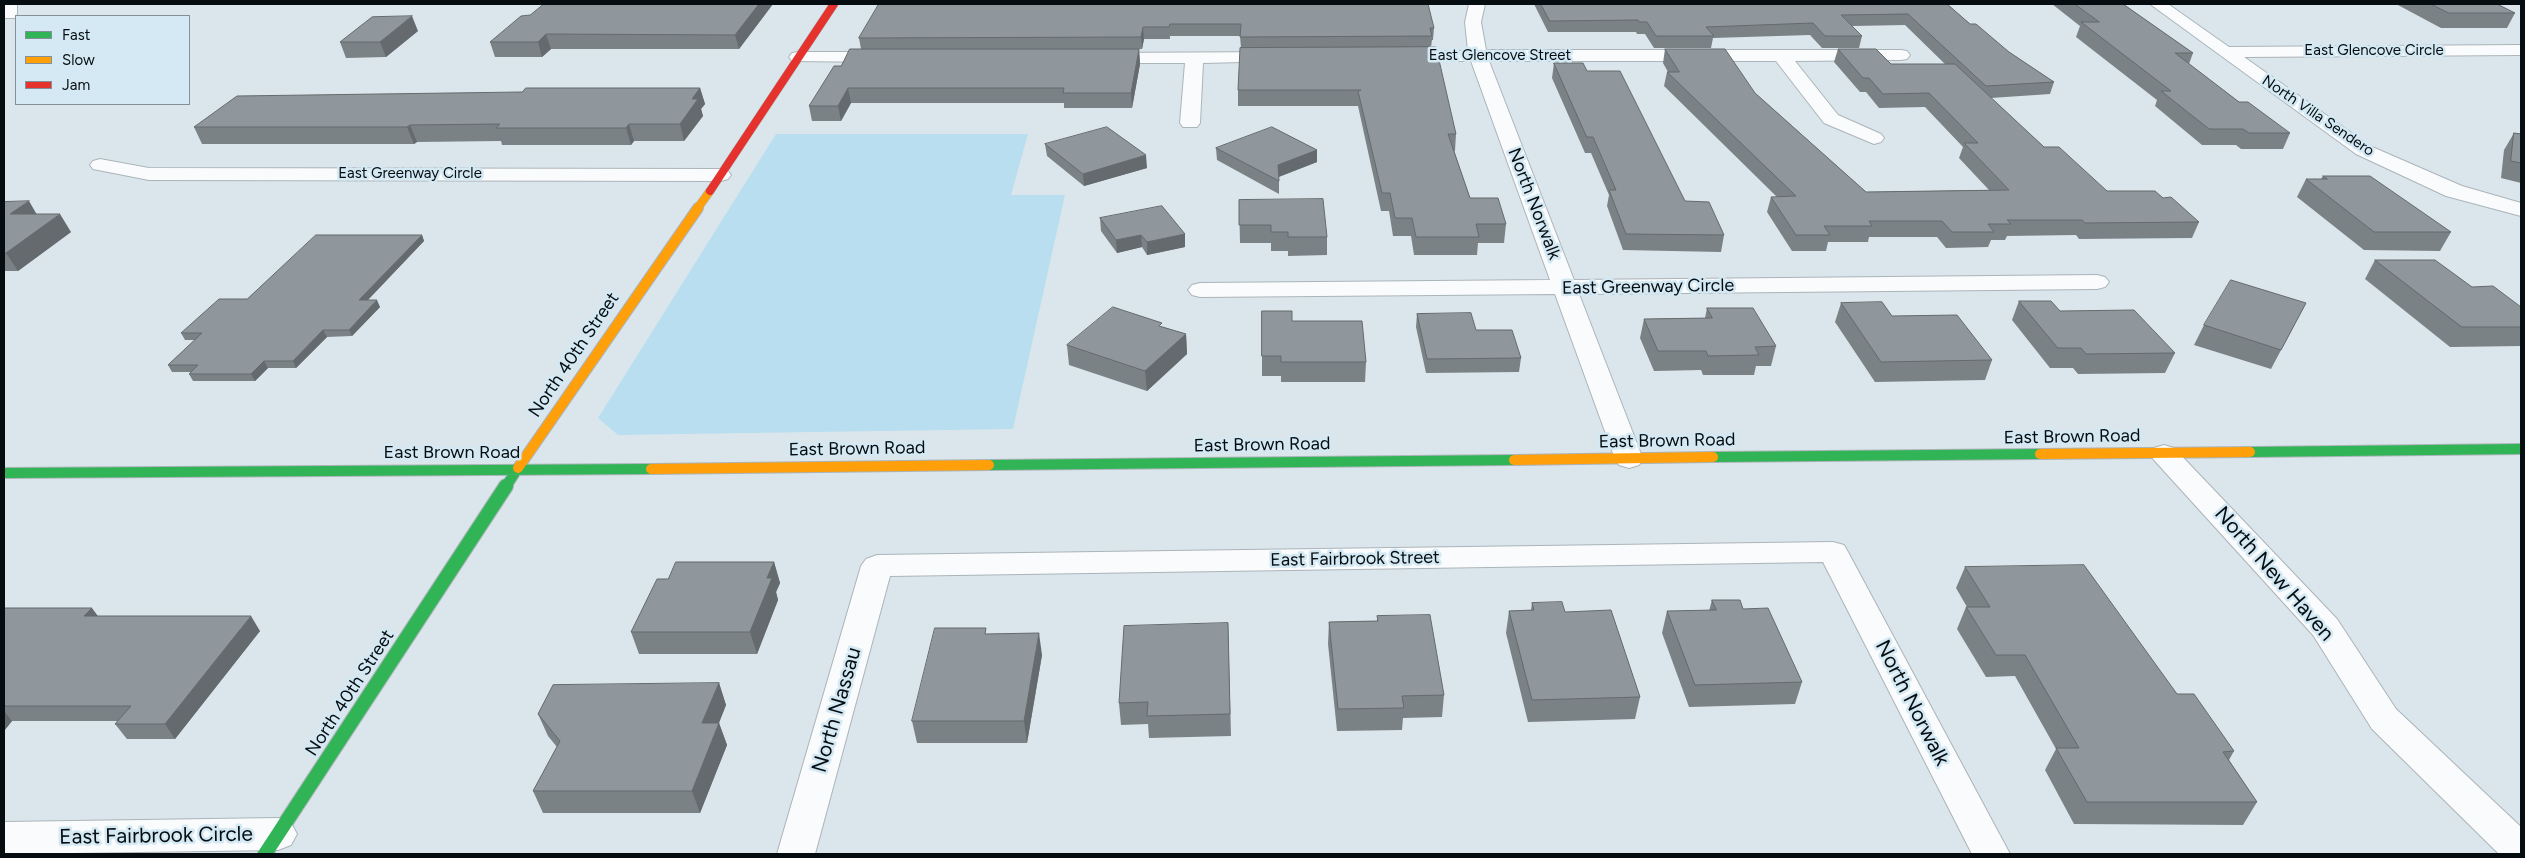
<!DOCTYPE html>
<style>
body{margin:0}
#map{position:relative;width:2525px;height:858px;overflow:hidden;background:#dbe6ec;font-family:Figtree,sans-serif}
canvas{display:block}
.frame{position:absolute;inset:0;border:5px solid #060d11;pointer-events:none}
.legend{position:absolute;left:15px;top:15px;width:175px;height:90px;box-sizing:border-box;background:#d4e9f3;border:1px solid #829199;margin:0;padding:6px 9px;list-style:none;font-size:15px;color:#060d11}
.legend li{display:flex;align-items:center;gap:10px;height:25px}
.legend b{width:25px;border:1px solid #829199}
</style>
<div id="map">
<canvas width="2525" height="858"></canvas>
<div class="frame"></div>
<ul class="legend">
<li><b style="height:6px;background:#30b455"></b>Fast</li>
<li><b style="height:6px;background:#ff9f0a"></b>Slow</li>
<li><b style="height:6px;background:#e5322d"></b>Jam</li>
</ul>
</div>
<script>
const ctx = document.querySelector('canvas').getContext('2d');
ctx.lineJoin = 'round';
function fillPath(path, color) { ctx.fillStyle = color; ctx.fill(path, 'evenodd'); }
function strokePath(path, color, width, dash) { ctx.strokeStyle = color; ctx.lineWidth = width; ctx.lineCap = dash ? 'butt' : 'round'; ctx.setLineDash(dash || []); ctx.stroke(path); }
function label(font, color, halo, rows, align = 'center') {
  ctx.font = font + ' Figtree,sans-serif'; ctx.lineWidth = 5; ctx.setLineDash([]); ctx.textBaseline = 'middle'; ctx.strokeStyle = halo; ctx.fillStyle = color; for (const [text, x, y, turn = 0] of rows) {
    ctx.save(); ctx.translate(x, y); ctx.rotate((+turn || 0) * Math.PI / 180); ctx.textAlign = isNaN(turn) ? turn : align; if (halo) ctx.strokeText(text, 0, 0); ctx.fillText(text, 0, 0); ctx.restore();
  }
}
fillPath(new Path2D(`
 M776,134H1028L1011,195H1065L1013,429L618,435L598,418Z`), '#b9deef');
const street = new Path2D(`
 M4,4H17V14L15,18H4Z
 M1469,4H1485L1481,22L1486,50H1901L1907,51L1910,55L1907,59L1901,60L1795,61L1838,115L1881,134L1884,138L1881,142L1874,144L1824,123L1776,61H1489L1574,280L2097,275L2105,277L2109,282L2105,287L2097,289L1579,294L1643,459L1639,465L1629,468L1619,465L1615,459L1555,294L1200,297L1192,295L1188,290L1192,285L1200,283L1550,280L1471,61H1400L1394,60L1391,56L1394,52L1400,51H1468L1465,22Z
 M2150,4H2168L2229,47L2521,45V55L2244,57L2370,146L2462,186L2521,203V216L2446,196L2356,154Z
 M798,52H882L888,53L891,57L888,61L882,62L792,61L789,57L792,53Z
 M1277,52L1283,53L1286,57L1283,61L1203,63L1200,123L1197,127H1183L1180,123L1185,63H1103L1097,62L1094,58L1097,54L1103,53Z
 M100,159L149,168L721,169L728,171L731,175L728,179L721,181L149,180L93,169L90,165L93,161Z
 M2164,445L2174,448L2337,619L2396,709L2521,827V854H2499L2372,729L2313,635L2154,460L2150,454L2154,448Z
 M1833,542L1844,545L1848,552L2010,854H1972L1823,562L890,576L815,854H777L861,566L866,559L877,555Z
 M278,818L291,823L297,834L291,845L278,850L4,854V822Z`);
const fastFar1 = new Path2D(`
 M2250,452L2521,449
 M1713,457L2040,454
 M989,465L1514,460
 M4,473L651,469
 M505,488L518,468`);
const fast = new Path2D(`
 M265,854L506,486`);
const slowFar1 = new Path2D(`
 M697,209L710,191`);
const slow = new Path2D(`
 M2040,454L2250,452
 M1514,460L1713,457
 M518,468L698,208
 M651,469L989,465`);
const jam = new Path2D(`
 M710,191L834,4`);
strokePath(street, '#abb4b9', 2);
strokePath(fastFar1, '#abb4b9', 12);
strokePath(fast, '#abb4b9', 16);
strokePath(slowFar1, '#abb4b9', 9);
strokePath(slow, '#abb4b9', 12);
strokePath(jam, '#abb4b9', 9);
fillPath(street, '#fafbfc');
strokePath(fastFar1, '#30b455', 10);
strokePath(fast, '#30b455', 14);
strokePath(slowFar1, '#ff9f0a', 8);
strokePath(slow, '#ff9f0a', 10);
strokePath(jam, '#e5322d', 8);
fillPath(new Path2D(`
 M773,4L739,49H551L542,57H495L490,42L530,15Z
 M879,4L1434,28L1433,40H1432L1431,47L1456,134L1455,151H1454L1470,198L1506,224L1504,243H1478L1477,255H1414L1411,236H1393L1389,211H1381L1358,106H1238V90L1241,48L1240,36H1170V39H1144L1142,49H1088H1139L1140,64L1132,108H1064V103H851L841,121H812L809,106L841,66L861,49L859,38Z
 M1534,4H1947L1970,24L2009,52L2054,82L2050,94L1991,98L2044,147L2107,191L2163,198L2199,222L2192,238L2079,239L2076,235L2007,236L2005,240H1991L1988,247L1946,248L1937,237H1869L1868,242H1828L1826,251H1792L1767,212L1771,197H1777L1664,86L1667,72H1668L1663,63L1665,49L1755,93L1866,192L1989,190L1959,158L1963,147L1925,107L1879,108L1866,92H1860L1834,62L1838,49L1891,64H1945L1905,25L1852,26L1862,36L1859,48H1822L1810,35L1713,38L1711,48H1654L1645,34H1637L1636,32H1548Z
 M2052,4H2123L2193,53L2189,64L2239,102L2290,133L2283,149H2241L2236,145H2202L2155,106L2157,100L2076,37L2080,26Z
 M2396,4H2497L2515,13L2507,28H2441Z
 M418,31L386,57L346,58L340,42Z
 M1554,63L1587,71L1685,201L1724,235L1721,252L1623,250L1607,206L1609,195L1591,153H1585L1552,78Z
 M700,88L705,104L701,109L703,116L684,141H634L631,145H502L501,141L417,142L414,144H202L194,127L522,92Z
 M2514,133L2521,134V183L2501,178L2504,150Z
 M1045,144L1147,168L1084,186L1047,156Z
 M1216,148L1317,150V162L1279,177V194L1217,160Z
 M2323,176L2451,232L2440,251L2364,250L2297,197L2306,179H2321Z
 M1239,200L1327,237V255L1288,256V251H1271V243H1240Z
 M4,202L37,214L71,232L18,271H4Z
 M1100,218L1185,234V247L1147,255L1142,247L1117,253L1101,231Z
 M422,235L424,241L368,300L380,307L352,336L327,337L296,368H268L255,381H193L189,374L191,372H172L168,365L195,340H185L181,333L247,299Z
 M2375,260L2472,287L2521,307V346L2450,347L2365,279Z
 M2019,301L2060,311L2175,353L2165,373L2078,374L2073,368H2050L2012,320Z
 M1841,303L1892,316L1992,360L1985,380L1875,382L1835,322Z
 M2306,303L2271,369L2194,345L2204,325Z
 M1707,308L1776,346L1771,366H1756L1754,375H1703L1701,370L1654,371L1640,338L1644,319L1705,318Z
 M1262,311L1292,321L1366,362L1365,382H1281V376H1262Z
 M1417,314L1476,330L1521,358L1519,372L1426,373L1416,327Z
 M1163,327L1186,334L1187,354L1147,391L1069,365L1067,345Z
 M774,562L780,583L776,592L778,600L757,654H639L631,632L668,579Z
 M1965,567L2177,694L2234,751L2229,760L2257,802L2243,825L2074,824L2045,770L2056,749L2015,676L1986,677L1957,629L1966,607H1967L1956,588Z
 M1712,600L1743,609L1802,682L1795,704L1689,707L1662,633L1667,611H1709Z
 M1532,603L1565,612L1640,697L1635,719L1528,722L1506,633L1509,611L1531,610Z
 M4,608L98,616L260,631L175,739H127L115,724L118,721H12L4,731Z
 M1377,616L1444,695L1442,717L1403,718L1402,730L1337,731L1328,644L1329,622L1377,621Z
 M1228,623L1231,736L1149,738L1148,724L1121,725L1119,703Z
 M987,634L1042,655L1027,743H917L912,721Z
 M719,683L726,705L719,723L727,745L700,813H543L533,791L557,747L548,736L538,714Z`), '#7b8286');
fillPath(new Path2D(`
 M759,4H773L739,49L735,35Z
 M412,16L418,31L386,57L380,42Z
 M1143,27L1144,39L1142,49L1141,37Z
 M546,34L551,49L542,57L538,42Z
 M1139,49L1140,64L1132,108L1131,93Z
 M700,88L705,104L701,109L703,116L684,141L680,124L692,99Z
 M848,88L851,103L841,121L838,106Z
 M629,124L634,141L631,145L626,128Z
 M410,125L417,142L414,144L407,127Z
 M1317,150V162L1278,177V165Z
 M1146,155L1147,168L1084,186L1083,174Z
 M29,201L40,220L10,214Z
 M60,214L71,232L18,271L6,253Z
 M1185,234V247L1147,255V242Z
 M422,235L424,241L362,306L359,300Z
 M1141,235L1142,247L1117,253L1116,240Z
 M377,300L380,307L352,336L349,330Z
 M323,330L327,337L296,368L293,361Z
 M1186,334L1187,354L1147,391L1145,371Z
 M264,361L268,368L255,381L251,374Z
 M774,562L780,583L776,592L778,600L757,654L750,632L767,578Z
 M92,608L103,623L84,616Z
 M251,616L260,631L175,739L165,724Z
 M1039,633L1042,655L1027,743L1024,721Z
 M719,683L726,705L710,745L702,723Z
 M4,711L12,721L4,731Z
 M719,723L727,745L700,813L692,791Z`), '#646a6d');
const building = new Path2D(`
 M544,4H759L735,35L546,34L538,42H490L521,16L530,15Z
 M879,4H1428L1434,28H1430L1432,36L1240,37L1241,24H1170L1169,27H1143L1141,37L859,38Z
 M1541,4H1947L1970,24H1976L2009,52L2054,82L1986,86L1908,14L1841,15L1862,36H1825L1813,23L1706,27L1714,36H1656L1647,22H1639L1638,20L1550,21Z
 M2075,4H2123L2193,53H2175L2239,102H2248L2290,133H2249L2243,129H2209L2161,91H2171L2081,22H2099Z
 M2431,4H2497L2515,13H2449Z
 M412,16L380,42H340L372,17Z
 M1436,47L1456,134H1448L1470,198H1498L1506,224H1476L1479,237H1416L1412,218H1395L1390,193H1382L1358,91L1361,90H1238L1240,48Z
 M850,49H1139L1131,93H1063L1064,88H848L838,106H809L834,66H841Z
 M1665,49H1725L1755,93L1866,192L2009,190L1964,143H1978L1929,93L1883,94L1869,78H1863L1838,49H1876L1891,64H1955L2044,147H2059L2107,191H2155L2163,198L2171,197L2199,222L2085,223L2082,220H2007L2011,224H1988L1994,232H1952L1942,221H1869L1872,226H1824L1830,235H1796L1771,197L1796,196L1667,72H1679Z
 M1554,63H1583L1587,71H1620L1685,201L1709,202L1724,235L1626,234L1609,190H1616L1593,137H1587Z
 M526,88H700L692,99H698L680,124H629L626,128H496L500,124L410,125L407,127H194L237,96L522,92Z
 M1107,127L1146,155L1083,174L1045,144Z
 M1272,127L1317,150L1278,165L1279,181L1216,148Z
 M2514,133L2521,134V163L2511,161Z
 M2323,176H2370L2451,232H2374L2306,179H2327Z
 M1323,199L1327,237H1288V232H1271V225H1239V200Z
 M29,201L10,214H60L6,253H4V202Z
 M1162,206L1185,234L1147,242L1141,235L1116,240L1100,218Z
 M316,235H422L359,300H377L349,330H323L293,361H264L251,374H189L198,365H168L202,333H181L219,299H247Z
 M2375,260H2435L2472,287L2493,286L2521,307V327H2462Z
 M2231,280L2306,303L2281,350L2204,325Z
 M2019,301H2051L2060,311L2134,310L2175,353L2086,354L2081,348H2058Z
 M1882,302L1892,316L1957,315L1992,360L1881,362L1841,303Z
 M1113,307L1162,323L1159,326L1186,334L1145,371L1067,345Z
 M1707,308H1753L1776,346L1755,347L1759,355L1708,356L1706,351H1658L1644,319L1712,318Z
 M1262,311H1292V321H1362L1366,362H1281V356H1262Z
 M1471,313L1476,330H1512L1521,358L1427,359L1417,314Z
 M676,562H774L767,578H772L750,632H631L657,579H668Z
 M2084,565L2177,694H2194L2234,751L2223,752L2257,802H2087L2056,748H2079L2025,655H1996L1966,607H1990L1965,567Z
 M1712,600H1740L1743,609L1768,608L1802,682L1695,685L1667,611L1716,610Z
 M1562,602L1565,612L1611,610L1640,697L1532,700L1509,611L1534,610L1532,603Z
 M4,608H92L84,616H251L165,724H115L131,706H4Z
 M1430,615L1444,695L1402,696L1404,708L1338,709L1329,622L1378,621L1377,616Z
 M1228,623L1230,714L1147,716L1148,702L1119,703L1124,626Z
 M935,628H986L985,634L1039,633L1024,721H912Z
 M719,683L702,723H719L692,791H533L560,741L538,714L553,685Z`);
fillPath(building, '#8f979c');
strokePath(building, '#646a6d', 1);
label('15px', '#060d11', '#d4e9f3', [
 ["East Glencove Circle",2374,51],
 ["East Glencove Street",1500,56],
 ["North Villa Sendero",2318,116,34],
 ["East Greenway Circle",410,174]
]);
label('18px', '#060d11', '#d4e9f3', [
 ["North Norwalk",1534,204,69],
 ["East Greenway Circle",1648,287,-1],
 ["North 40th Street",574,355,-56],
 ["East Brown Road",2072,437,-1],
 ["East Brown Road",1667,441,-1],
 ["East Brown Road",1262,445,-1],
 ["East Brown Road",857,449,-1],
 ["East Brown Road",452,453],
 ["East Fairbrook Street",1355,559,-1],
 ["North 40th Street",350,693,-57]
]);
label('21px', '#060d11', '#d4e9f3', [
 ["North New Haven",2274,574,49],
 ["North Norwalk",1912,703,63],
 ["North Nassau",837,710,-74],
 ["East Fairbrook Circle",156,836,-1]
]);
</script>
